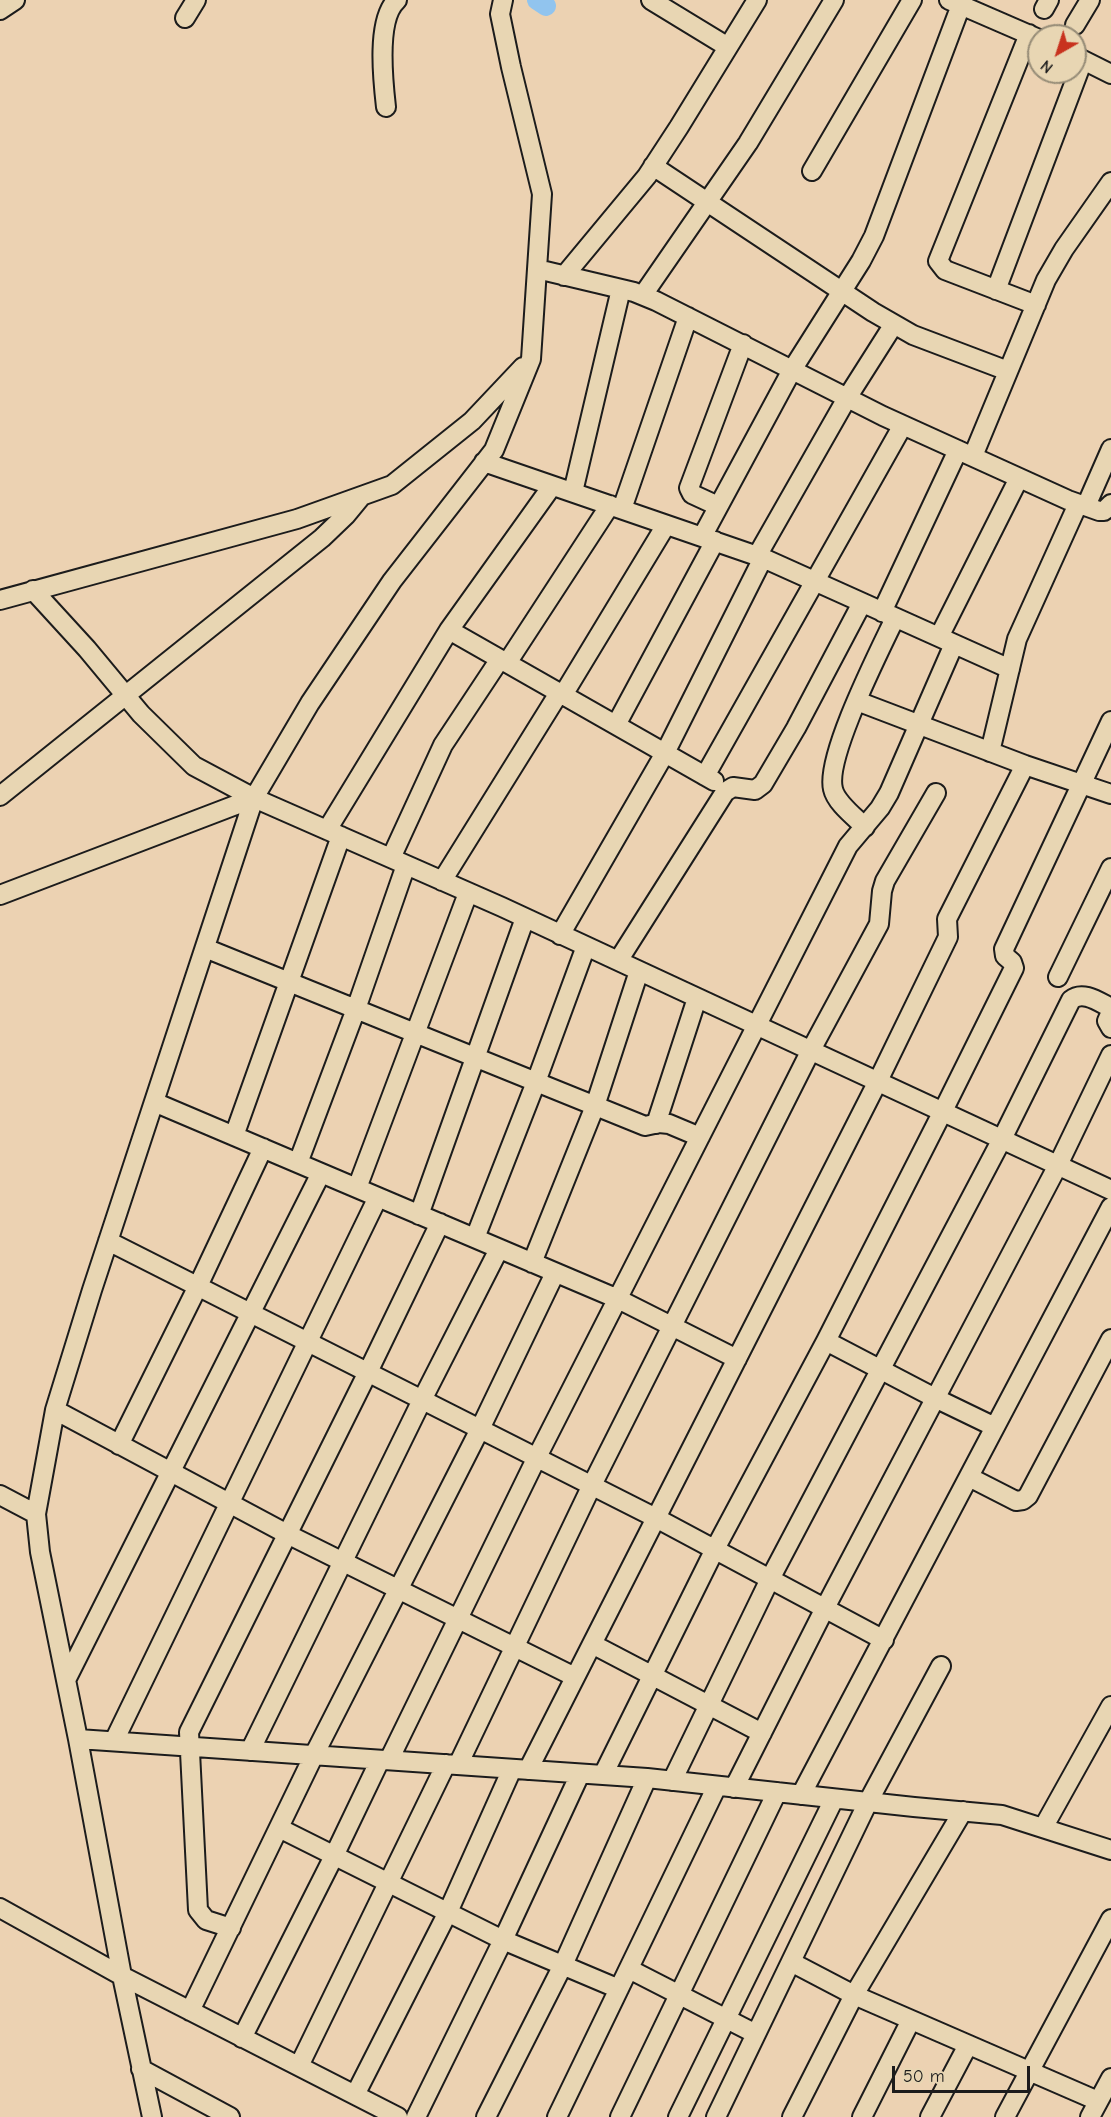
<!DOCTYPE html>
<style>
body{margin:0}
#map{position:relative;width:1111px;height:2117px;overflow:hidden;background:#ecd2b2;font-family:"Comic Neue",sans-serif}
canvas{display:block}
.north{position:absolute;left:1027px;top:24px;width:60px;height:60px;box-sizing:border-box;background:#e8d6b3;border:2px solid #968c77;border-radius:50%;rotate:219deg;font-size:16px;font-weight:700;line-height:24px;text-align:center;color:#1c1c1c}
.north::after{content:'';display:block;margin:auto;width:21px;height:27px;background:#c8321e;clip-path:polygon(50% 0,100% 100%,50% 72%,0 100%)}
.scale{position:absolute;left:892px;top:2066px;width:138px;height:27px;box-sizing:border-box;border:3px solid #1c1c1c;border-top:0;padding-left:8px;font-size:18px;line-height:21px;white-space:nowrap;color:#1c1c1c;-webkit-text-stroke:4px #e8d6b3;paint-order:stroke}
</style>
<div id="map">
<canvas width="1111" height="2117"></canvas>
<div class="north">N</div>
<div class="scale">50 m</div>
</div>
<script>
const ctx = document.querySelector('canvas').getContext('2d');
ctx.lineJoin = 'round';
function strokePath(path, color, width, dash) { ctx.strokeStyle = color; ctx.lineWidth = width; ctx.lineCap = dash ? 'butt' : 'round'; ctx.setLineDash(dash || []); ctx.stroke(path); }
strokePath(new Path2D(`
 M537,0L546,6`), '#91c4ee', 20);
const minor = new Path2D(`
 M651,0L728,47
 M949,0L1039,39
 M1044,9L1049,0
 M0,10L15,0
 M185,18L196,0
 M1075,25L1090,0
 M1029,34L938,261L945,270L1036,305
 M1075,56L1111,74
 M386,107C383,81 376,19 397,0
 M653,166L873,312L913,335L1008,371
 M812,171L912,0
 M537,269L634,292L656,301L883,416L1068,500L1099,511H1104L1111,504
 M564,276L647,176L679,127L757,0
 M996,290L1083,60
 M643,295L748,143L834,0
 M973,456L1046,280L1064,249L1111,182
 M484,462L763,558L1010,669
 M573,492L621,289
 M718,506L692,494L689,488L743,344
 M1086,506L1111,449
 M622,509L688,317
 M702,537L792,370L861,261L874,236L961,5
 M757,556L847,398L894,324
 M33,590L87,649L141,714L194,766L254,798L502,907L1111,1190
 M0,600L297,519L392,485L472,421L523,367
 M882,612L958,450
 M449,630L714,781
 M939,637L1019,478
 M507,663L610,505
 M563,695L666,525
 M857,701L1025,765L1111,794
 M616,725L715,541
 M990,752L1017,639L1078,504
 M705,776L903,425
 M0,796L322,538L346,515L360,498
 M865,827C855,817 836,803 833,789C825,757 880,650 895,618
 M327,830L449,630L552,486
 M391,858L443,745L500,659
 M442,881L559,693
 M0,895L254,798
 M560,935L665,753L763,558
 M205,948L645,1126L659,1123L669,1124L700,1137
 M618,961L725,792L733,787L755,790L763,784L796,728L862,603
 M1058,977L1111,868
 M1111,1012L1107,1021L1111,1028
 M154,1102L618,1299L737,1359
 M656,1124L697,998
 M234,1136L341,836
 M298,1163L356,1009L406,865
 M357,1188L468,893
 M419,1215L525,918
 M475,1238L536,1082L586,946
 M108,1241L656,1518L884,1640
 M532,1263L595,1106L639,971
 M826,1341L935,1398L995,1427
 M55,1410L287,1534L575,1677
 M119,1445L198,1286L263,1148
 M969,1477L1016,1501L1023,1500L1028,1496L1111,1339
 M0,1495L36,1514
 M592,1644L762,1733
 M66,1680L321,1173
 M78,1739L647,1778L914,1807L1002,1815L1111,1850
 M114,1741L378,1197
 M250,1751L422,1400L499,1249
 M389,1760L537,1457L848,846L880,808L889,793L954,644
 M458,1765L592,1485L811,1050L879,924L882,891L885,881L936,793
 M528,1770L878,1081L948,937L947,919L1025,765
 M603,1775L715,1549L826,1341L943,1111L1014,968L1012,962L1005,956L1004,949L1111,721
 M672,1781L770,1579L1002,1139L1071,1000C1083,990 1099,1002 1111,1008
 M734,1788L825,1608L1058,1165L1111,1055
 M801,1795L1111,1207
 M279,1828L503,1940L619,1989
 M1043,1828L1111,1706
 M0,1908L122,1976L398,2117
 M231,1928L206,1920L198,1910L189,1732L368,1372L440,1223
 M791,1962L854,1995L1098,2101
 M629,1969L756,2034
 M190,2011L314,1755L480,1429L555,1273
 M242,2038L334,1856L380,1760
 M299,2066L446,1764
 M141,2069L230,2117
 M355,2095L448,1912L512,1769
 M152,2117L122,1976L78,1739L40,1552L36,1514L55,1410L92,1290L254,798L310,703L392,581L494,450L531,359L542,194L511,67L500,14L503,0
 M416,2117L503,1940L580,1774
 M486,2117L563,1965L647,1778
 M557,2117L717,1786
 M620,2117L777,1792
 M678,2117L834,1799
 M716,2117L868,1802L941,1666
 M792,2117L854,1995L963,1811
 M862,2117L911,2020
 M930,2117L968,2045
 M1005,2117L1111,1919
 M1090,2117L1111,2078`);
strokePath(minor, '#1c1c1c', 22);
strokePath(minor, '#e8d6b3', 18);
</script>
